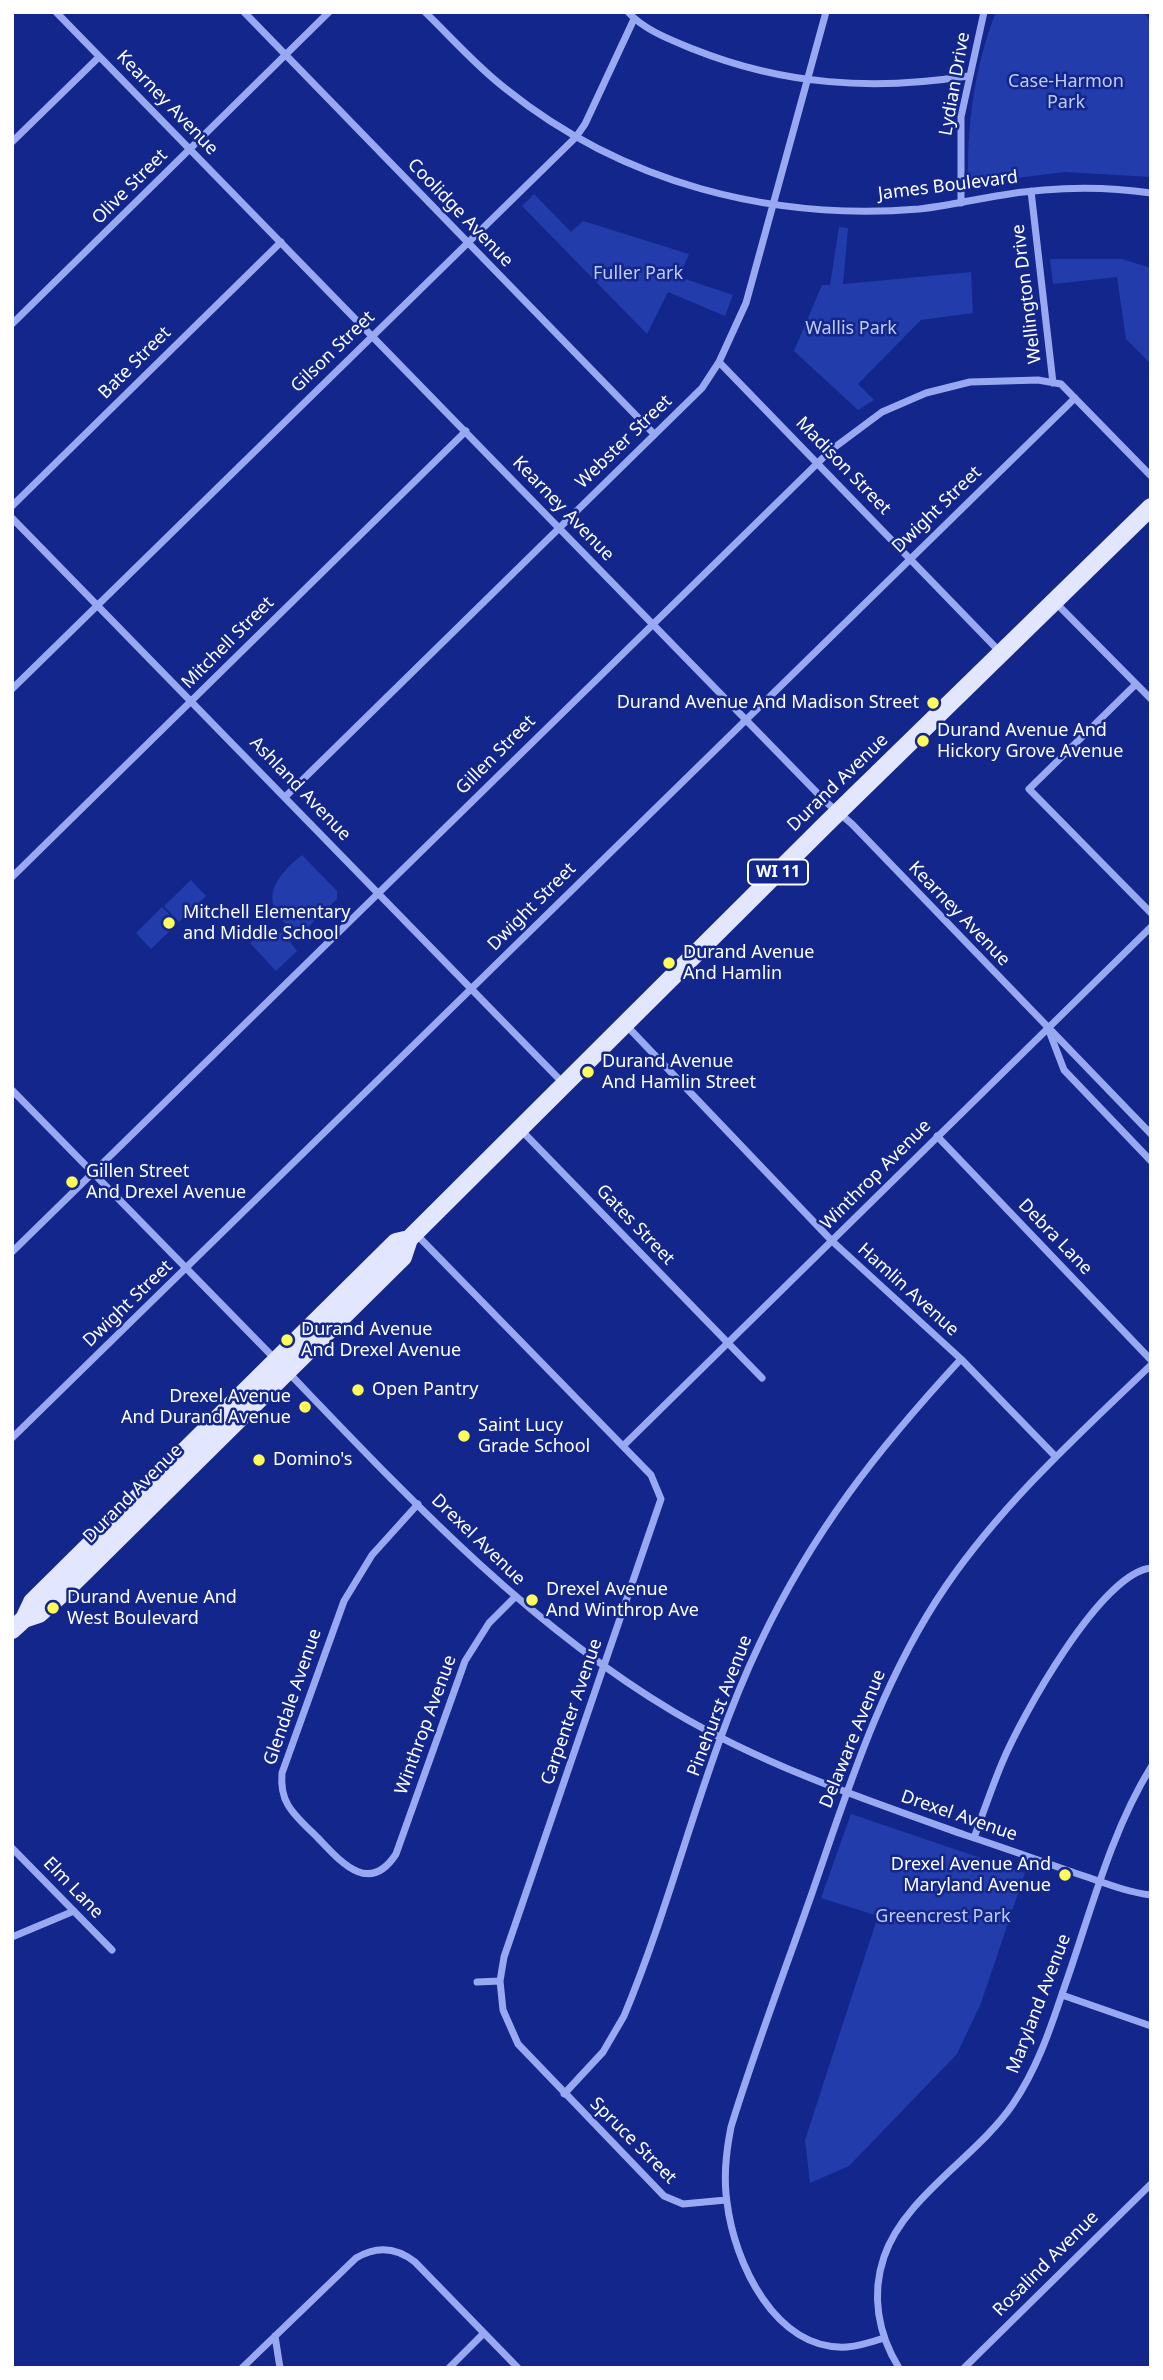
<!DOCTYPE html>
<style>
body{margin:0}
#map{position:relative;width:1163px;height:2380px;overflow:hidden;background:#12268b;font-family:"Noto Sans",sans-serif}
canvas{display:block}
.frame{position:absolute;inset:0;border:14px solid #fff;pointer-events:none}
</style>
<div id="map">
<canvas width="1163" height="2380"></canvas>
<div class="frame"></div>
</div>
<script>
const ctx = document.querySelector('canvas').getContext('2d');
ctx.lineJoin = 'round';
function fillPath(path, color) { ctx.fillStyle = color; ctx.fill(path, 'evenodd'); }
function strokePath(path, color, width, dash) { ctx.strokeStyle = color; ctx.lineWidth = width; ctx.lineCap = dash ? 'butt' : 'round'; ctx.setLineDash(dash || []); ctx.stroke(path); }
function label(font, color, halo, rows, align = 'center') {
  ctx.font = font + ' "Noto Sans",sans-serif'; ctx.lineWidth = 5; ctx.setLineDash([]); ctx.textBaseline = 'middle'; ctx.strokeStyle = halo; ctx.fillStyle = color; for (const [text, x, y, turn = 0] of rows) {
    ctx.save(); ctx.translate(x, y); ctx.rotate((+turn || 0) * Math.PI / 180); ctx.textAlign = isNaN(turn) ? turn : align; if (halo) ctx.strokeText(text, 0, 0); ctx.fillText(text, 0, 0); ctx.restore();
  }
}
fillPath(new Path2D(`
 M996,12H1144L1151,22V177L1065,172L968,184C967,126 974,67 996,12Z
 M534,194L571,232L583,221L689,254L679,277L733,295L725,316L668,292L647,334L522,206Z
 M839,227L848,228L843,284L971,272L973,313L921,320L858,384L874,400L858,410L794,351L822,285H830Z
 M1050,259H1122L1151,268V364L1126,339L1117,277L1053,284Z
 M302,855L337,891V899L301,934C257,909 269,881 302,855Z
 M191,880L206,896L179,922L164,906Z
 M162,907L178,923L151,949L136,933Z
 M266,930L283,933L297,951L276,971L250,943Z
 M851,1814L1025,1873L981,2003L957,2054L849,2166L810,2183L805,2140L878,1916L821,1898Z`), '#233cab');
strokePath(new Path2D(`
 M56,12L826,802L852,824L1151,1134
 M244,12L654,434
 M425,12C452,38 476,66 506,89C623,183 771,221 919,209C947,206 975,199 1003,195C1052,187 1102,186 1151,193
 M628,12C644,30 671,40 693,49C783,85 873,91 968,76
 M12,142L99,57
 M1031,191L1053,383
 M961,203V117L984,12
 M12,324L329,12
 M719,362L1001,653
 M12,506L281,242
 M12,518L564,1084
 M1055,602L1151,699
 M1136,684L1029,789L1151,913
 M12,689L576,137L585,124L634,19
 M285,797L702,388L719,362L746,303L826,12
 M12,877L466,431
 M625,1024L832,1241L961,1359L1056,1457
 M1048,1028L1064,1070L1151,1161
 M12,1090L276,1360
 M521,1130L762,1378
 M937,1136L1151,1360
 M416,1234L651,1475L661,1499L504,1957L500,1981L503,2010L518,2044L664,2196L683,2204L726,2200
 M12,1252L831,450L882,412L926,393L970,382L1038,380L1061,384L1151,476
 M287,1371C406,1495 525,1623 674,1712C765,1766 866,1800 965,1835C1002,1847 1038,1860 1075,1873C1100,1881 1125,1892 1151,1895
 M12,1438L1075,398
 M623,1446L1151,927
 M418,1504L372,1555L344,1601L282,1773C281,1785 282,1795 288,1805C295,1817 308,1828 318,1838C340,1861 369,1896 396,1854L465,1661L489,1623L515,1597
 M974,1838C983,1813 992,1787 1002,1763C1021,1717 1101,1573 1151,1568
 M12,1848L112,1950
 M12,1937L74,1911
 M477,1982L500,1981
 M1062,1995L1151,2026
 M564,2094L603,2052L624,2016C675,1894 703,1762 760,1643C813,1531 878,1449 961,1359
 M275,2336L280,2368
 M884,2338C872,2342 860,2346 847,2347C775,2351 734,2262 727,2202C723,2176 726,2152 731,2127C755,2049 784,1973 811,1896C848,1789 881,1681 946,1586C1003,1503 1078,1435 1151,1365
 M242,2368L356,2258C376,2246 396,2247 415,2262L518,2368
 M449,2368L484,2333
 M899,2368C878,2334 871,2295 884,2257C904,2197 977,2157 1013,2104C1036,2070 1049,2033 1062,1994C1089,1919 1109,1835 1151,1767
 M964,2368L1151,2184`), '#99a9f1', 7);
strokePath(new Path2D(`
 M24,1619L32,1602L396,1242L409,1239L415,1233L827,823L1151,507
 M12,1630L24,1619L39,1614L65,1591L403,1257L409,1239`), '#e3e6ff', 18);
for (const [x, y, r, color] of [
 [933,703,7,"#fffb59"],
 [923,741,7,"#fffb59"],
 [169,923,7,"#fffb59"],
 [669,963,7,"#fffb59"],
 [588,1072,7,"#fffb59"],
 [72,1182,7,"#fffb59"],
 [287,1340,7,"#fffb59"],
 [358,1390,7,"#fffb59"],
 [305,1407,7,"#fffb59"],
 [464,1436,7,"#fffb59"],
 [259,1460,7,"#fffb59"],
 [532,1600,7,"#fffb59"],
 [53,1608,7,"#fffb59"],
 [1065,1875,7,"#fffb59"]
]) { const dot = new Path2D(); dot.arc(x, y, r, 0, 2 * Math.PI); ctx.fillStyle = color; ctx.fill(dot); strokePath(dot, '#12268b', 2.5); }
for (const [x, y, w] of [
 [778,872,60]
]) { const box = new Path2D(); box.roundRect(x - w / 2, y - 12.5, w, 25, 5); ctx.fillStyle = '#12268b'; ctx.fill(box); strokePath(box, '#fff', 2); }
label('bold 16px', '#fff', null, [
 ["WI 11",778,872]
]);
label('18px', '#c0cbfc', '#12268b', [
 ["Case-Harmon",1066,82],
 ["Park",1066,103],
 ["Fuller Park",638,274],
 ["Wallis Park",851,329],
 ["Greencrest Park",943,1917]
]);
label('18px', '#fff', '#12268b', [
 ["Lydian Drive",955,84,-80],
 ["Kearney Avenue",167,103,46],
 ["James Boulevard",948,186,-7],
 ["Olive Street",130,187,-45],
 ["Coolidge Avenue",460,213,46],
 ["Wellington Drive",1027,294,-97],
 ["Gilson Street",333,352,-44],
 ["Bate Street",135,363,-45],
 ["Webster Street",624,442,-44],
 ["Madison Street",843,466,46],
 ["Kearney Avenue",563,509,46],
 ["Dwight Street",937,510,-44],
 ["Mitchell Street",228,643,-45],
 ["Gillen Street",496,755,-45],
 ["Durand Avenue",838,783,-44],
 ["Ashland Avenue",300,789,46],
 ["Dwight Street",532,907,-45],
 ["Kearney Avenue",959,914,46],
 ["Winthrop Avenue",876,1175,-45],
 ["Gates Street",635,1225,46],
 ["Debra Lane",1055,1237,46],
 ["Hamlin Avenue",908,1290,42],
 ["Dwight Street",128,1304,-44],
 ["Durand Avenue",133,1494,-45],
 ["Drexel Avenue",478,1540,44],
 ["Glendale Avenue",293,1697,-71],
 ["Pinehurst Avenue",720,1706,-69],
 ["Carpenter Avenue",572,1712,-71],
 ["Winthrop Avenue",426,1725,-70],
 ["Delaware Avenue",853,1739,-68],
 ["Drexel Avenue",959,1816,19],
 ["Elm Lane",73,1888,46],
 ["Maryland Avenue",1039,2004,-69],
 ["Spruce Street",633,2141,45],
 ["Rosalind Avenue",1046,2264,-45]
]);
label('18px', '#fff', '#12268b', [
 ["Durand Avenue And Madison Street",919,703,"right"],
 ["Durand Avenue And",937,731],
 ["Hickory Grove Avenue",937,752],
 ["Mitchell Elementary",183,913],
 ["and Middle School",183,934],
 ["Durand Avenue",683,953],
 ["And Hamlin",683,974],
 ["Durand Avenue",602,1062],
 ["And Hamlin Street",602,1083],
 ["Gillen Street",86,1172],
 ["And Drexel Avenue",86,1193],
 ["Durand Avenue",301,1330],
 ["And Drexel Avenue",301,1351],
 ["Open Pantry",372,1390],
 ["Drexel Avenue",291,1397,"right"],
 ["And Durand Avenue",291,1418,"right"],
 ["Saint Lucy",478,1426],
 ["Grade School",478,1447],
 ["Domino's",273,1460],
 ["Drexel Avenue",546,1590],
 ["And Winthrop Ave",546,1611],
 ["Durand Avenue And",67,1598],
 ["West Boulevard",67,1619],
 ["Drexel Avenue And",1051,1865,"right"],
 ["Maryland Avenue",1051,1886,"right"]
], 'left');
</script>
